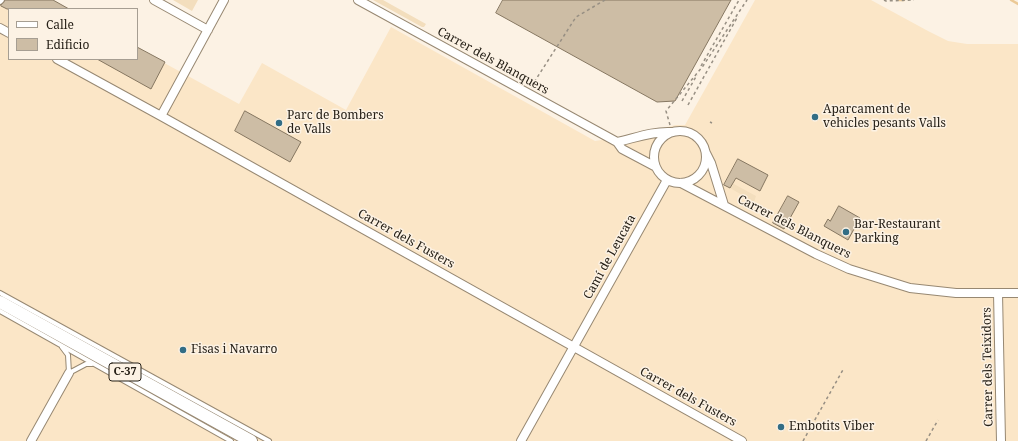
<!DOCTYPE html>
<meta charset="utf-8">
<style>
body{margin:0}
#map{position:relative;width:1018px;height:441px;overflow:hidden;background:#fcf2e4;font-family:"Noto Serif",serif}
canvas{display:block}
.legend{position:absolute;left:8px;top:8px;width:130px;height:52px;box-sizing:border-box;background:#fcf2e4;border:1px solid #a69e92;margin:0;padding:5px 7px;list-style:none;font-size:12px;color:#262017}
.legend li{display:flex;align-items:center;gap:8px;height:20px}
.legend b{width:20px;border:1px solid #a69e92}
</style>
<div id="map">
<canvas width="1018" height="441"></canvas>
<ul class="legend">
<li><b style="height:5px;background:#fff"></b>Calle</li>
<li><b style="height:11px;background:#cdbda5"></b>Edificio</li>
</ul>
</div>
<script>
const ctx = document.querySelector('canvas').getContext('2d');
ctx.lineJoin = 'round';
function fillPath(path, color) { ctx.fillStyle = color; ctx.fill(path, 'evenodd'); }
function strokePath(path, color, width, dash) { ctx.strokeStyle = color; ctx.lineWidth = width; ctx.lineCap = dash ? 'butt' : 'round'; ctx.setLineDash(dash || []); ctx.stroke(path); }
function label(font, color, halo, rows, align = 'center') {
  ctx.font = font + ' "Noto Serif",serif'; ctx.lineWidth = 3; ctx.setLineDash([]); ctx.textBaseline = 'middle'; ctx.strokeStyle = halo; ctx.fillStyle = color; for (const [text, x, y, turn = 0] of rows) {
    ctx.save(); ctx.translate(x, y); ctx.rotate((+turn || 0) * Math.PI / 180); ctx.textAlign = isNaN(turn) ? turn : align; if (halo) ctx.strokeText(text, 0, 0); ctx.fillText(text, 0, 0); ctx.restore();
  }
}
fillPath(new Path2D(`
 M0,0H50L9,9V59H137V48L239,104L262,63L346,110L391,27L595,141L632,135L676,125H685L755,0H871L928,31L948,41L967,44H1018V441H0Z`), '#fbe6c7');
fillPath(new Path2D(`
 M173,0H198L192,11Z
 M373,0H383L426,24L424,27H422Z
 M732,183L756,196L754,202L730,188Z`), '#f3debd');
strokePath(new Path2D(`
 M899,0H904
 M1011,0L1018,4`), '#ebc996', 2.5);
const building = new Path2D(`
 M5,0H53L69,9H7L1,6Z
 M503,0H731L675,101L657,102L496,13Z
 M137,47L165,62L151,89L97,59H137Z
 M245,111L301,142L290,162L235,131Z
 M738,159L768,175L760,191L736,178L730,188L724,185Z
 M788,196L799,202L784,229L773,223Z
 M839,206L860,218L848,240L824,226L828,219L830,221Z`);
fillPath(building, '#cdbda5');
strokePath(building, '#867761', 1);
const service = new Path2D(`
 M0,293L269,441
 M0,311L231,441
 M62,347L68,355L69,373L86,364H92`);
const pedestrian = new Path2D(`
 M0,1L1,0`);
const minor = new Path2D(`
 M154,0L208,30
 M358,0L617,142L622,149L656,167
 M0,28L9,33
 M57,59L161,116L742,441
 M161,116L224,0
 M654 157a26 26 0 1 1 52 0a26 26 0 1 1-52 0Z
 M617,142C635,138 653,131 671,132
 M706,153L711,163L724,205
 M681,183L816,254L849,269L910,288L956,293H1018
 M998,293L1001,441
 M31,441L69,373
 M521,441L667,180`);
const primary = new Path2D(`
 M0,302L251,441`);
strokePath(service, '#978872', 6);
strokePath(pedestrian, '#978872', 8);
strokePath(minor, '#978872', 10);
strokePath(primary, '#978872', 14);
strokePath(new Path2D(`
 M884,0L886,1L914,0
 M701,66L739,0
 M531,87L576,17L605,0
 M682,101L697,75
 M688,105L738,16
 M710,122L712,123
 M670,125L666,111L703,66L747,0
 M803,441L844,368
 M926,441L938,420`), '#978f83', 1.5, [3, 3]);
strokePath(service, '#fff', 4);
strokePath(pedestrian, '#fff', 5.5);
strokePath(minor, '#fff', 8);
strokePath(primary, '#fff', 12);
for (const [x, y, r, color] of [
 [815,117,4,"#326d85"],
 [279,123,4,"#326d85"],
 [846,232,4,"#326d85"],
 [183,350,4,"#326d85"],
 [781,427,4,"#326d85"]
]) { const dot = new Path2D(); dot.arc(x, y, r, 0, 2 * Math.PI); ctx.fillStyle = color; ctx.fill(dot); strokePath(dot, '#fcf2e4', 1.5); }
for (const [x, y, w] of [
 [125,372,32]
]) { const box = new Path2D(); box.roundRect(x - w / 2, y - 9, w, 18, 3); ctx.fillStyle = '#fcf2e4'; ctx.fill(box); strokePath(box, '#262017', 1); }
label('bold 11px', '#262017', null, [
 ["C-37",125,372]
]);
label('12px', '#262017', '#fcf2e4', [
 ["Carrer dels Blanquers",493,61,29],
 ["Carrer dels Blanquers",794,227,27],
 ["Carrer dels Fusters",406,239,29],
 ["Camí de Leucata",610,257,-61],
 ["Carrer dels Teixidors",988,367,-91],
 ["Carrer dels Fusters",688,397,29]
]);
label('12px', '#262017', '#fcf2e4', [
 ["Aparcament de",823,110],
 ["vehicles pesants Valls",823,124],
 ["Parc de Bombers",287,116],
 ["de Valls",287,130],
 ["Bar-Restaurant",854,225],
 ["Parking",854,239],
 ["Fisas i Navarro",191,350],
 ["Embotits Viber",789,427]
], 'left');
</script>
